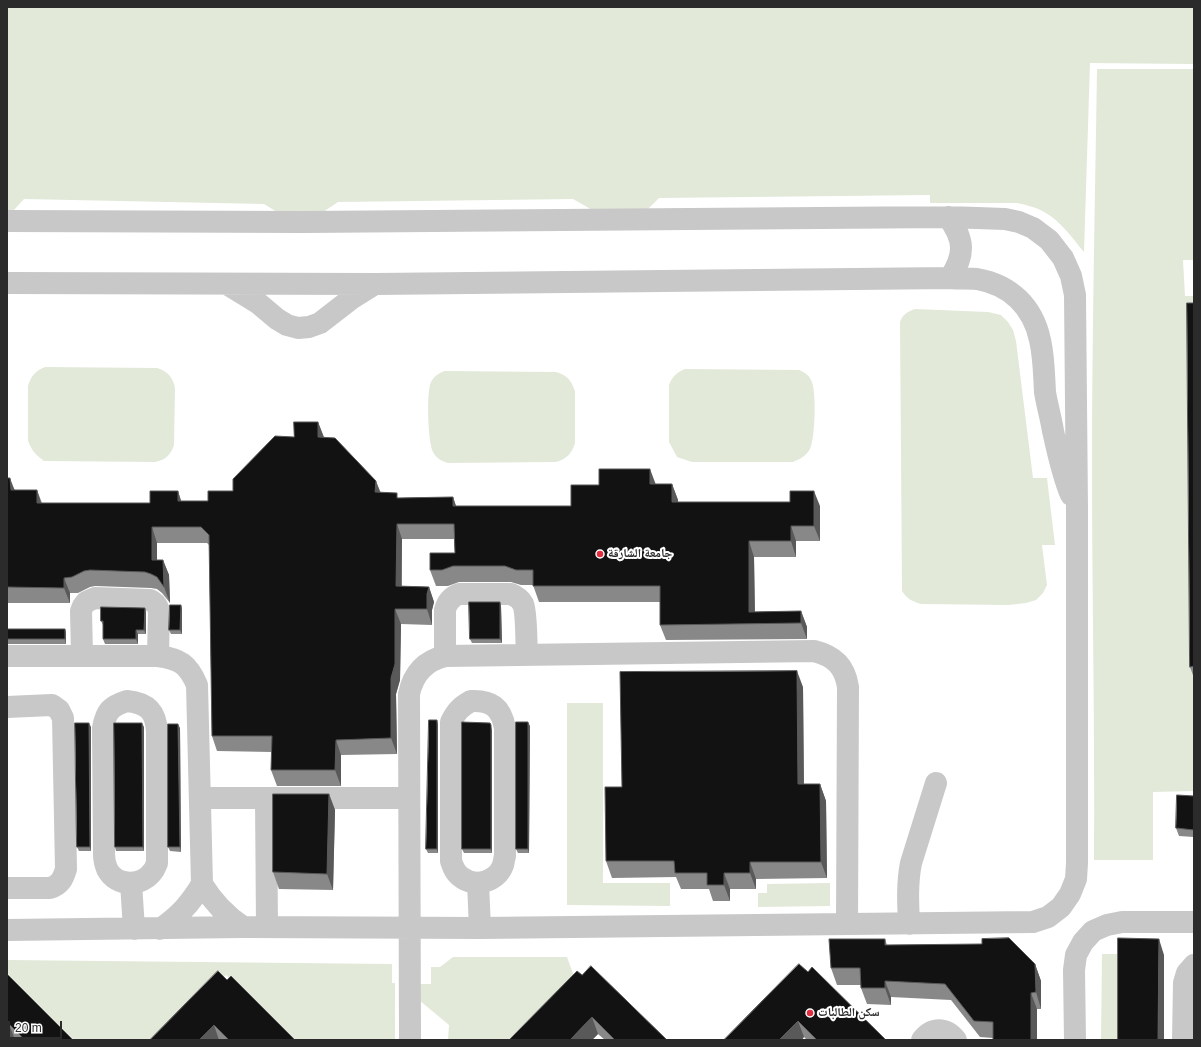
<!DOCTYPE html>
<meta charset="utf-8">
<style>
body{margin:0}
#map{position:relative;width:1201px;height:1047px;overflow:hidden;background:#fff;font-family:Arial,sans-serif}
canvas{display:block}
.frame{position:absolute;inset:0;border:8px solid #2b2b2b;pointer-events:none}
.scale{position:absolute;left:8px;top:1021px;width:54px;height:18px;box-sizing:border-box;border:2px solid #2b2b2b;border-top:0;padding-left:5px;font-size:12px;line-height:14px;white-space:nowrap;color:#2b2b2b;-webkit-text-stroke:3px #fff;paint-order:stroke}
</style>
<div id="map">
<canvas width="1201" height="1047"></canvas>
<div class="frame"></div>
<div class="scale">20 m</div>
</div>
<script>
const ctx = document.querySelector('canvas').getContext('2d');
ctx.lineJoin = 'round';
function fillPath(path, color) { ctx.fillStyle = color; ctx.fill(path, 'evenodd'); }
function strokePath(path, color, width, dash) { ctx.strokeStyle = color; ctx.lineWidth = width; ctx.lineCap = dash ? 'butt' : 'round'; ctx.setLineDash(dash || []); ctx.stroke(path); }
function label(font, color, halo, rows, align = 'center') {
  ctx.font = font + ' Arial,"Noto Naskh Arabic",sans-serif'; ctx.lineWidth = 4; ctx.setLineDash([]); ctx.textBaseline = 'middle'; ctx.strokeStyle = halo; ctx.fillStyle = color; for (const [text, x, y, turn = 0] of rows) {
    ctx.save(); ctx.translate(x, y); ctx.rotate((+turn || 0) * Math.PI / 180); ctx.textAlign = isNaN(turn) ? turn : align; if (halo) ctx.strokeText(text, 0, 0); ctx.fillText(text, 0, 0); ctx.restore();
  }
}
fillPath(new Path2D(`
 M157,7H1194V64L1090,63L1084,252C1072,238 1061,221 1044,212C1036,207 1026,205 1017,203H930V195L659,198L647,210L594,211L573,199L338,202L323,212H277L264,204L24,199L13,211H7V8Z
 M1097,69H1194V260H1183L1185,296H1194V791L1153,792V860H1094C1095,729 1092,598 1092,467C1092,334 1095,202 1097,69Z
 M915,309L988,312L1001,315L1008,322L1013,330L1016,341L1033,478H1047L1055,545H1042L1047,585L1043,593L1036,600L1026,603L1009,605L921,604C912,601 907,599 902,591L900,322C903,314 907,312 915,309Z
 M45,367L157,368C167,371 173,377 175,388L174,445C171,455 165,460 155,462L44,461C36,455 32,451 28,441V386C31,376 35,371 45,367Z
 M685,369L799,370C804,372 809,375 811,380C817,390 815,439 810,449C806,456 800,459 793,462H692L677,457L669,442V385C672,377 677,372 685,369Z
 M445,371L556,372C567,375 571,380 575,391V443C572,453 567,459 556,462L448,463C441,461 436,458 433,452C428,443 426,392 431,382C434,376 439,373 445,371Z
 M567,703H603V883H670V906L567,905Z
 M830,883V906L758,907V893H767V884Z
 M1102,954H1124V1040H1101Z
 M453,957H567L575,979L516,1040H448L449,1025L419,1000V984H431V967H440Z
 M7,960L392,964V983H395V1040H292L226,975L158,1040H72L7,977Z`), '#e2e9d9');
strokePath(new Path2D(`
 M948,217C965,240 965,255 950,278
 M7,221L303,222L948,217L1005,219L1019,222L1033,228L1049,240L1063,258L1071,276L1075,295L1077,509V863L1076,879L1070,894L1061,907L1048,917L1033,922L480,928L243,927L7,930
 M7,283L375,284L950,278C959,279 968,278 977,279C1011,285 1033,307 1040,340C1044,357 1044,375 1045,392C1047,405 1051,418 1053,431C1058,452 1062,474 1071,495
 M227,284L258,303L277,319L287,325L298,328L309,327L320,323L351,299L375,284
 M82,655L81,611L83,606L86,602L95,598L150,600C155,602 157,605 159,610L158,656
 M7,656H158C180,659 188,664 197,685L202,884C213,902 225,915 243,927
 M445,656V610C447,602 451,597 459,594H511C516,596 520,599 523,604C527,613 526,644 527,655
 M127,701C148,703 156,712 157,732V863C156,865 155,869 153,871C142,887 116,887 107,869C105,864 104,859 104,854L103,728C106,711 111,706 127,701Z
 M471,701C491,700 501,707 505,728V856C504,859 504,862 503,865C497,882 475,888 461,877C455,873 453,867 451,861V722C456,712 460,707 471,701Z
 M7,707L52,705L59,710L63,718L66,869C63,879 60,885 50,888H7
 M200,798H409
 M266,798L267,927
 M131,883L134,929
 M478,883L480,928
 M909,924C908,903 907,883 911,863L936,783
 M160,929C179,916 190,904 202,884
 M410,1040L409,694C413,675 424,661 445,656L814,651C834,656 845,666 848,687L847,924
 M922,1040C932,1027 946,1027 956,1040
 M1075,1040L1074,970L1076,955L1083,942L1093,931L1107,925L1122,922H1194
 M1183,1040L1184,983L1187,973L1194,965`), '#c8c8c8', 22);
fillPath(new Path2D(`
 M1194,303V678L1190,667Z
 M318,422L324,437L380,492L399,498L453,497L456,506H571L655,484H672L678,500V502L820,506V541H796V557H754L755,612L801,611L807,627V639L666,640L660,625V602H539L533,585H521L511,582H459L448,586H436L430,570L455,553L454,539H402V586L429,587L434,602L432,610V625L401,624L400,680L396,694L397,754L341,755V786H277L271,770L272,752L217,751L212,736L209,545L207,543H157V560H163L169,575L170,603L162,593L157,589L151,588L95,586L90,587L78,593H70V603H7V478L15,490H37L42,503H150L178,491L181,501H208L233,491L294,437Z
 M500,602L501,606L502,643H472L470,639Z
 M181,605L182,609V634H171L169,630Z
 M145,608L146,613V634H138V644H105L103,639V625L101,621Z
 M7,629H65L66,633V644H7Z
 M803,687L804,784H820L826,801L827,878L756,879V889H730V901H713L709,889H681L676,877L612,878L606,861L622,787Z
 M438,724V853H428L426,849Z
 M530,726L529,853H518L516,849Z
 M91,727V851H79L77,847Z
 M144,727V851H116L115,847Z
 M180,728L181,852L170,851L168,847Z
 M492,730V853H464L462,849Z
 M329,794L335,810L333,890L279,889L273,872Z
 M1194,796V837L1179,836L1176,828Z
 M885,939L887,945L1035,964L1041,981V1009H1037L993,1038L980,1037L951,1000L891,997V1005L867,1004L861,988V985H837L831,968Z
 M808,972L886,1040H807L804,1037L724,1040Z
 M7,974L73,1040H7Z
 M582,975L667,1040H605L598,1034L592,1040Z
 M227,980L295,1040H150Z`), '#888');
fillPath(new Path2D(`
 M318,422L324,438L318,437Z
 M650,469L656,485L650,484Z
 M10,478L16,494L11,490Z
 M376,481L382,496L375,492Z
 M672,484L678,500V518L672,502Z
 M37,490L42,506L37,503Z
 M178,491L183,507L178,501Z
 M814,491L820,506V541L814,526Z
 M453,497L458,512L453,506Z
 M397,524L402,539L401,601L396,586Z
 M791,526L796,541V557L791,541Z
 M152,527L157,543V576L152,560Z
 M749,541L754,557L755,624L749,612Z
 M163,560L169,575L170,603L164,587Z
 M64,578L70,593V603L64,588Z
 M429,587L434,602L432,610V625L427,609V594Z
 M500,602L501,606L502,643L500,639Z
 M181,605L182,609V634L180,630Z
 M145,608L146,613V634L144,630Z
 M395,609L401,624L400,680L396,694L397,754L391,738V678Z
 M801,611L807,627V639L801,623Z
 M65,629L66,633V644L65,639Z
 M136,630L138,634V644L136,639Z
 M797,671L803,687L804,801L798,784Z
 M437,720L438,724V853L437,849Z
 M528,722L530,726L529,853L528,849Z
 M89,723L91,727V851L90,847Z
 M142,723L144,727V851L143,847Z
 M490,723L492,730V853L491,849Z
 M178,724L180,728L181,852L180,847Z
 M336,740L341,755V786L335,770Z
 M820,784L826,801L827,878L821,862Z
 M329,794L335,810L333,890L327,874Z
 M750,862L756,879V889L750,873Z
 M724,873L730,889V901L724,885Z
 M1159,939L1164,955V1040H1158Z
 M1035,964L1041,981V1009L1036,992Z
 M885,981L891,997V1005L885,988Z
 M1031,993L1037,1009V1040H1031Z
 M592,1017L598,1034L592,1040H570Z
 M798,1021L804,1037L802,1040H779Z
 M9,1024L15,1040H7V1026Z
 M214,1025L219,1040H199Z`), '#595959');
const building = new Path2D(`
 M1187,303H1194V666L1190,667Z
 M294,422H318V437L335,438L376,481L375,492L397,493V498L453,497V506H571V485H599V469H650V484H672V502H790V491H814V526H791V541H749V612L801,611V623L660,625V586H533V570H516L505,566H453L442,570H430V553H455L454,524H397L396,586L429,587L427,594V609H395V664L391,678V738L336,740L335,770H271L272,736H212L209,535L201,527H152V560H163L164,587L157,577L151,574L145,572L90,570L84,571L72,577L64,578V588L7,587V478H10L11,490H37V503H150V491H178V501H208V491H233V479L275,436L294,437Z
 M469,602H500V639H470Z
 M170,605H181L180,630H169Z
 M101,607L145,608L144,630H136V639H103V621H101Z
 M7,629H65V639H7Z
 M797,671L798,784H820L821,862H750V873H724V885H707V873H675L674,861H606L605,787H622L620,672Z
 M429,720H437V849H426Z
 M462,722L490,723L491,725V849H462Z
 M516,722H528V849H516Z
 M75,723H89L90,847H77Z
 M114,723H142L143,847H115Z
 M168,724H178L180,847H168Z
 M273,794H329L327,874L273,872Z
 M1177,795L1194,796V830L1176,828Z
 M1009,938L1035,964L1036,992L1031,993V1040H993V1022L974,1021L945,984L885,981V988H861L860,968H831L829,939H885V945L982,944V939Z
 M1118,938L1159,939L1158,1040H1118Z
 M799,964L808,972L812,967L886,1040H817L798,1021L779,1040H724Z
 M591,966L667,1040H615L592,1017L570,1040H509L577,971L582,975Z
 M218,971L227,980L231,976L295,1040H229L214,1025L199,1040H150Z
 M7,974L73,1040H25L9,1024L7,1026Z`);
fillPath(building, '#121212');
strokePath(building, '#595959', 1);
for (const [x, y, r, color] of [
 [600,554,4,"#e22e41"],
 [810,1013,4,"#e22e41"]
]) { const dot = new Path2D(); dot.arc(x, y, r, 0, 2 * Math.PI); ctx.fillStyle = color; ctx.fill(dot); strokePath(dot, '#fff', 1.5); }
label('bold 12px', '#2b2b2b', '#fff', [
 ["جامعة الشارقة",608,554],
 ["سكن الطالبات",818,1013]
], 'left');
</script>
